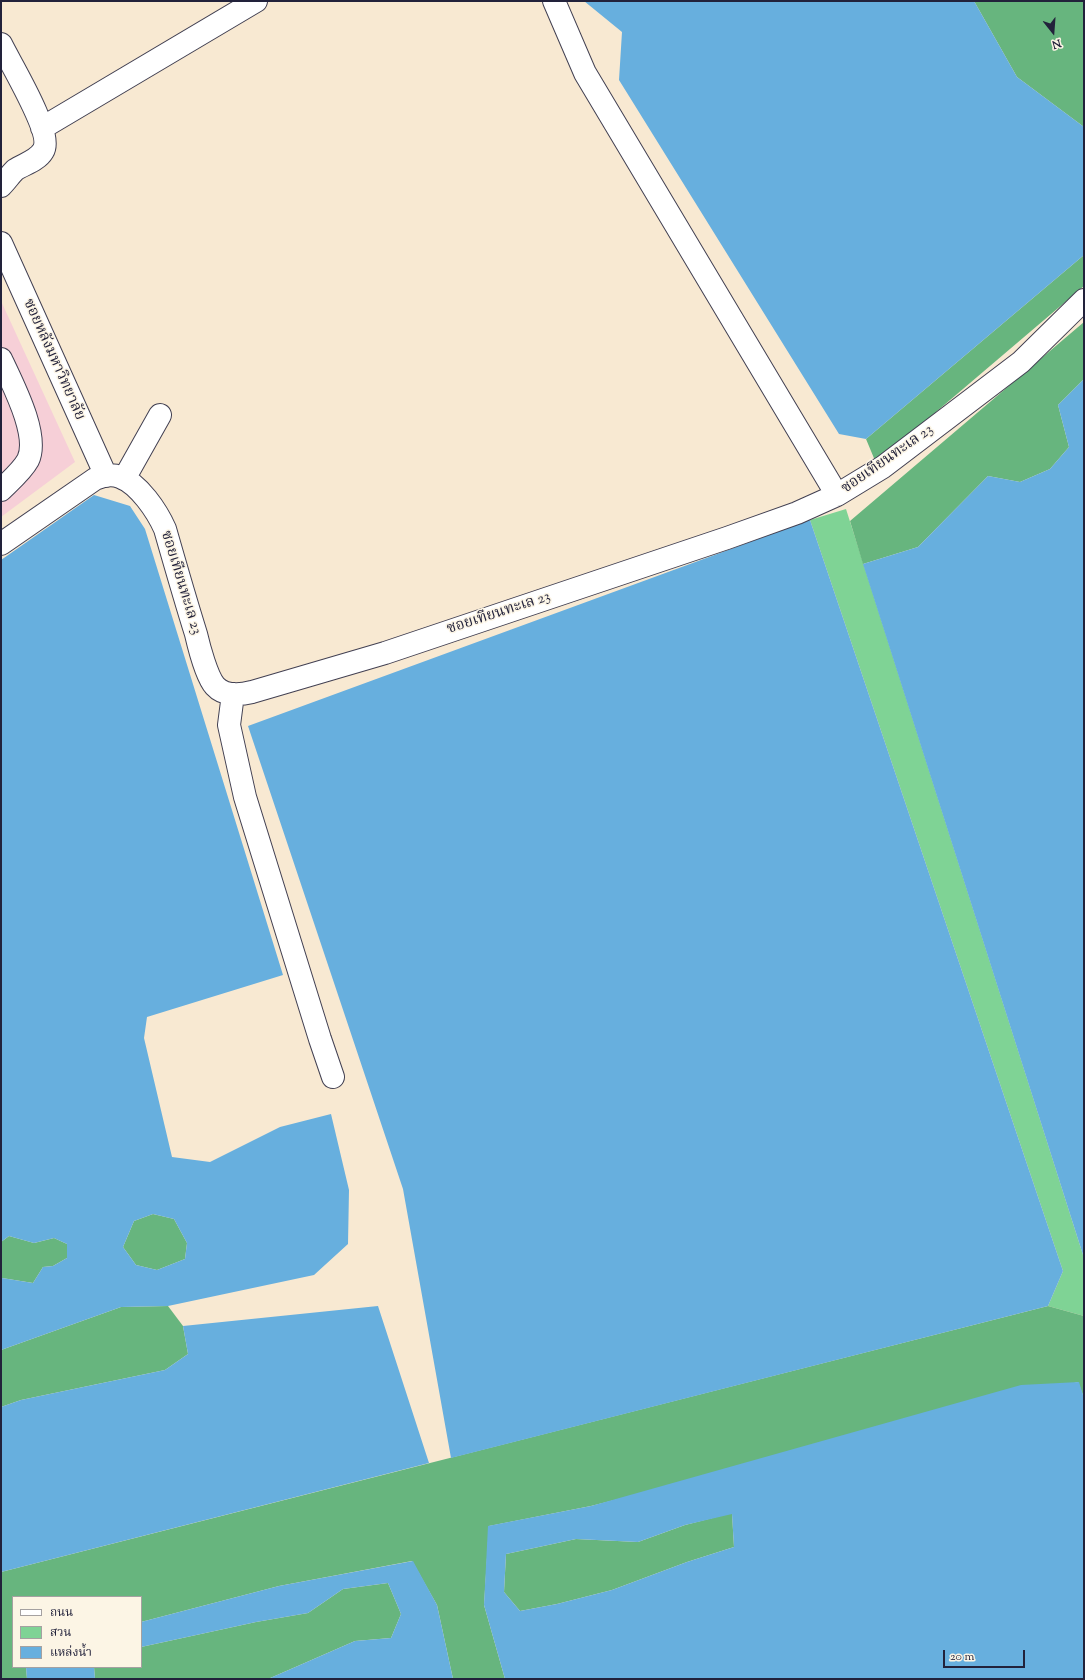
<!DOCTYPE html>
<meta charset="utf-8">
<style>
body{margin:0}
#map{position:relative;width:1085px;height:1680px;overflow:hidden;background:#f8e9d2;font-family:"Sorts Mill Goudy","Noto Serif Thai",serif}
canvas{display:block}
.frame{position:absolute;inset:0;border:2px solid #22223b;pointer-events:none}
.legend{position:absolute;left:12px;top:1596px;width:130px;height:72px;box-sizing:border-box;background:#fcf5e5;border:1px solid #a5a1a1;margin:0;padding:5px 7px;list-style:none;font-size:12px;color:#22223b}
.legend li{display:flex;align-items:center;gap:8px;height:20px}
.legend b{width:20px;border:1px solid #a5a1a1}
.north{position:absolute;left:1033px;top:12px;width:40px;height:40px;-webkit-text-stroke:3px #fcf5e5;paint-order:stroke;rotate:163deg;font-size:11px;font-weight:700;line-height:16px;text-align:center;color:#22223b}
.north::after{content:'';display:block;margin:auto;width:14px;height:18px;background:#22223b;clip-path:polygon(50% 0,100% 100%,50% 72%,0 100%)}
.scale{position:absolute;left:943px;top:1650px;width:82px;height:18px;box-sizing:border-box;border:2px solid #22223b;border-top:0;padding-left:5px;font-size:12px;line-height:14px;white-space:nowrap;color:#22223b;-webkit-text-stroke:3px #fcf5e5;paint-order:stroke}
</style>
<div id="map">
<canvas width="1085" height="1680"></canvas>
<div class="frame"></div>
<ul class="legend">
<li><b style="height:5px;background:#fff"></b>ถนน</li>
<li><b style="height:11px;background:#7fd395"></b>สวน</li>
<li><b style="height:11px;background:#67afde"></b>แหล่งน้ำ</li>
</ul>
<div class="north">N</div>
<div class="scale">20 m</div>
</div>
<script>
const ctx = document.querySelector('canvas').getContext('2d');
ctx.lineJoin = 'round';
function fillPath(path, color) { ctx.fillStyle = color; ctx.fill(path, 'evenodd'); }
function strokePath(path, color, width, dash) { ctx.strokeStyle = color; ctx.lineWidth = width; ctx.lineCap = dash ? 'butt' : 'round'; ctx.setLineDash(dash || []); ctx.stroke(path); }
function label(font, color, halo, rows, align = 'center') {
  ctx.font = font + ' "Sorts Mill Goudy","Noto Serif Thai",serif'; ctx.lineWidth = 3; ctx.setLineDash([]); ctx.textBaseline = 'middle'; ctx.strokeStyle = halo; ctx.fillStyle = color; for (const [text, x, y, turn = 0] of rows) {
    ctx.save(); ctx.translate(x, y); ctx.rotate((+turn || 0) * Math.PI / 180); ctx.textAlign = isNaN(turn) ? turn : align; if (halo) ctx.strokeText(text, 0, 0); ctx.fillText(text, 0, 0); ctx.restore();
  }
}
fillPath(new Path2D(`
 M1,301L75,462L1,517Z`), '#f6cfd7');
fillPath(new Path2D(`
 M846,509L1084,1258V1316L1048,1306L1063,1271L810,520Z`), '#7fd395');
fillPath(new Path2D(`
 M974,1H1084V127L1017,77Z
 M1084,255V286L876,463L866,439Z
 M1084,322V379L1058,405L1069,447L1050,469L1020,482L988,476L918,547L863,564L850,521Z
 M153,1214L174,1219L187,1243L185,1259L157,1270L136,1265L123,1247L134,1221Z
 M9,1236L34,1243L54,1238L67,1244V1258L53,1266L43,1267L33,1283L2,1278L1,1242Z
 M168,1306L183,1326L188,1354L165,1370L21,1400L1,1407V1350L121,1307Z
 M1048,1306L1084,1316V1398L1078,1382L591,1506L489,1526L484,1605L505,1679H453L437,1605L412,1561L279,1586L141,1622V1597H13V1667H26L27,1679H1V1572Z
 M732,1513L734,1547L687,1562L612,1590L557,1604L520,1611L504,1592L506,1554L576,1539L638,1542L685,1525Z
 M388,1583L401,1614L391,1638L355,1641L268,1679H95L94,1667H141V1647L256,1622L308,1613L343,1589Z`), '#67b57e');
fillPath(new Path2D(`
 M584,1H974L1017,77L1084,127V255L866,439L839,434L619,80L622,32Z
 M1084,379V1258L863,564L918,547L988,476L1020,482L1050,469L1069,447L1058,405Z
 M94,495L130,506L145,529L283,975L147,1017L144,1038L172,1157L210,1162L280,1127L331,1114L349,1190L348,1244L314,1275L168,1306L121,1307L1,1350V1276L2,1278L33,1283L43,1267L53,1266L67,1258V1244L54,1238L34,1243L9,1236L1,1242V560ZM153,1214L174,1219L187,1243L185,1259L157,1270L136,1265L123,1247L134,1221Z
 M810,520L1063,1271L1048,1306L451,1458L403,1189L248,726Z
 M378,1306L429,1463L1,1572V1407L21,1400L165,1370L188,1354L183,1326Z
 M1079,1382L1084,1398V1679H505L484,1605L488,1526L591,1506L1021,1385ZM732,1514L734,1547L687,1562L612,1590L557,1604L520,1611L504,1592L506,1554L576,1539L638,1542L685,1525Z
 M413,1561L437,1605L453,1679H268L355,1641L391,1638L401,1614L388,1583L343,1589L308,1613L256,1622L141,1647V1622L279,1586Z
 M26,1667H94L95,1679H27Z`), '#67afde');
const minor = new Path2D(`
 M554,1L585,73L837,495
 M1,44C10,63 54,134 43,151C37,161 24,164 15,170C10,175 6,181 1,186
 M42,128L256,1
 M1,243L106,476
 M1,359C12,383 40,435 28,460C22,471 10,481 1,490
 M124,479L160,415
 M1,544L95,479C102,476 112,474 120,477C139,484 157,511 165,529C175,564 185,599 196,634C199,647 207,677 215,686C224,696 240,695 252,692L385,653L727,538L797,513L837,495L883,467L1021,362L1084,300
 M233,694L229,725L245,797L320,1039L333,1077`);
strokePath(minor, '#424052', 24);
strokePath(minor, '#fff', 22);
label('15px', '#22223b', '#fcf5e5', [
 ["ซอยหลังมหาวิทยาลัย",53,360,66],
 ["ซอยเทียนทะเล 23",888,460,-35],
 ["ซอยเทียนทะเล 23",180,583,73],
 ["ซอยเทียนทะเล 23",499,614,-18]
]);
</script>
